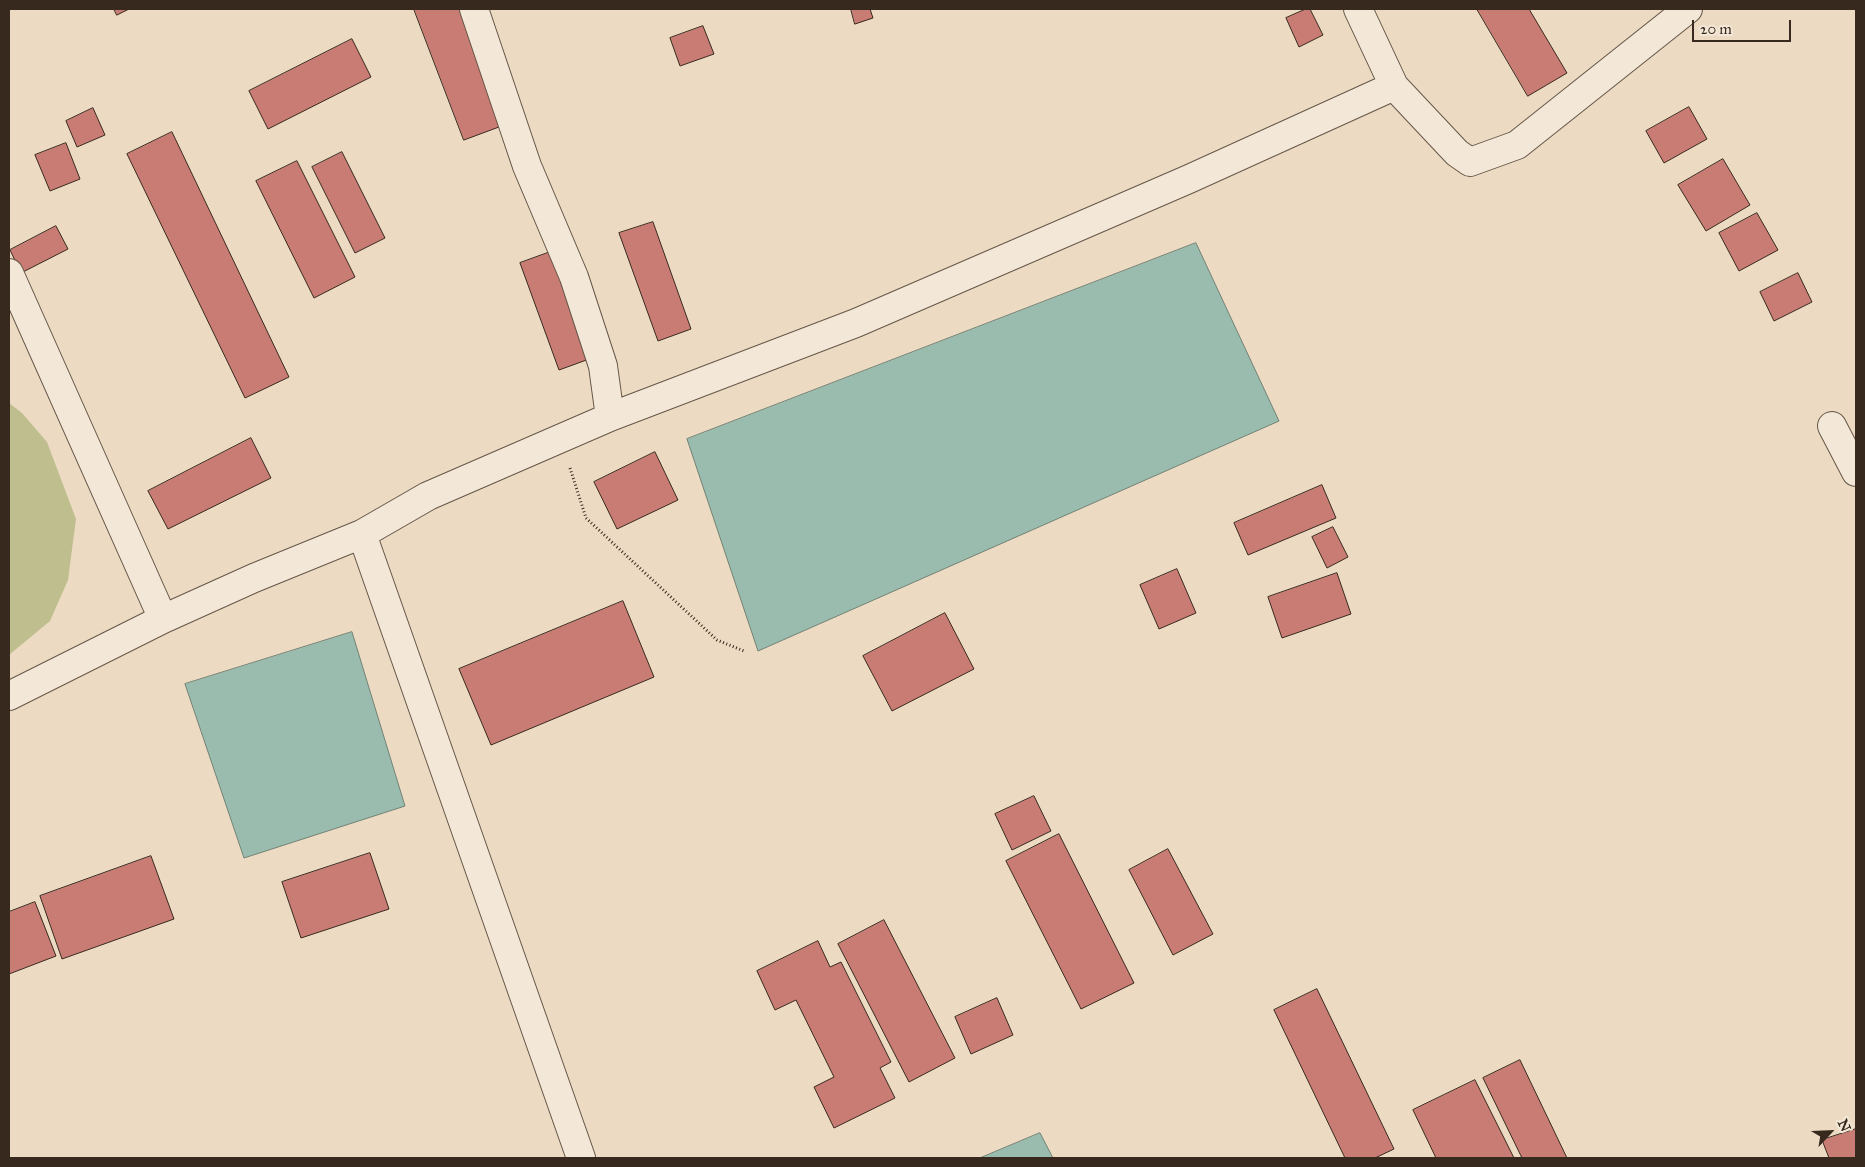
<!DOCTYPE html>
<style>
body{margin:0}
#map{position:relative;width:1865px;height:1167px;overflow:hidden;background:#ecdbc2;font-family:"IM FELL Great Primer",serif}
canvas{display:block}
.frame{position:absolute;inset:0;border:10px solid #38291f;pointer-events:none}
.north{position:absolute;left:1805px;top:1107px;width:50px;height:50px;-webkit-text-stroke:4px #f3e8d7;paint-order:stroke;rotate:65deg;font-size:14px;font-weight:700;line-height:20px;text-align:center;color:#38291f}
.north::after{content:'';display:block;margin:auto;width:18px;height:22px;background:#38291f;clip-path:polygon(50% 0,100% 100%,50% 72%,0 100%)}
.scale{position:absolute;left:1692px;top:20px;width:99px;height:22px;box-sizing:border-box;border:2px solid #38291f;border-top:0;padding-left:6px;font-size:15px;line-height:18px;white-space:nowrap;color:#38291f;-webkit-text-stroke:4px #f3e8d7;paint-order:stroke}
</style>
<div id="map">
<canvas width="1865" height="1167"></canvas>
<div class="frame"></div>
<div class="north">N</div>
<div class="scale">20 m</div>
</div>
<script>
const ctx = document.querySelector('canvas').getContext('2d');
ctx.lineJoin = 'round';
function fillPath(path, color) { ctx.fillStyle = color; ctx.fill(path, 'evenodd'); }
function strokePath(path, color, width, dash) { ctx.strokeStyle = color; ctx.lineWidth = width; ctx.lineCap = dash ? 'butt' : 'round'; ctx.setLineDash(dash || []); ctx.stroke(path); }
fillPath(new Path2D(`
 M9,403L22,413L47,442L76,519L68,580L50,621L9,655Z`), '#bfbe8e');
const water = new Path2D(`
 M1196,243L1279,421L758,651L687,439Z
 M352,632L405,806L244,858L185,684Z
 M1040,1133L1053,1158H980Z`);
fillPath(water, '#99bcae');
strokePath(water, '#728175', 1);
const building = new Path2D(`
 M114,9H129L117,15Z
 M414,9H464L507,124L464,140Z
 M851,9H870L873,18L855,24Z
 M1306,9H1310L1323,35L1299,47L1286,18Z
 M1477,9H1529L1567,73L1528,96Z
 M703,26L714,54L680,66L670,38Z
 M352,39L371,77L268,129L249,91Z
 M1689,107L1707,139L1664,163L1646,131Z
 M93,108L105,135L77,147L66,121Z
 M172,132L289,377L245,398L127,154Z
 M66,143L80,179L50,191L35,155Z
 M342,152L385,238L355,253L312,167Z
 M1723,159L1750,205L1706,231L1678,185Z
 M297,161L355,277L314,298L256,181Z
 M1757,213L1778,250L1739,271L1719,233Z
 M653,222L691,329L658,341L619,233Z
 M56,226L68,249L21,273L10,250Z
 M553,251L592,358L559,370L520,263Z
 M1798,273L1812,302L1774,321L1760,292Z
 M251,438L271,478L168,529L148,491Z
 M655,452L678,500L617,529L594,482Z
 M1322,485L1336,518L1248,555L1234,523Z
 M1333,527L1348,557L1327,568L1312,537Z
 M1177,569L1196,613L1159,629L1140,585Z
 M1337,573L1351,614L1282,638L1268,597Z
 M623,601L654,677L491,745L459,669Z
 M945,613L974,669L892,711L863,656Z
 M1034,796L1051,831L1012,850L995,814Z
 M1059,834L1134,983L1081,1009L1006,861Z
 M1168,849L1213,934L1173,955L1129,870Z
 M370,853L389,909L301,938L282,882Z
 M151,856L174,919L62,959L40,896Z
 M35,902L56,956L9,974V912Z
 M884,920L955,1058L909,1082L838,944Z
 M818,941L830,967L841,962L891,1062L880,1068L895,1098L834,1128L814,1087L834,1077L796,1000L775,1010L757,971Z
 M1317,989L1394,1149L1375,1158H1345L1274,1010Z
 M997,998L1013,1035L971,1054L955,1017Z
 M1520,1060L1567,1158H1522L1483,1078Z
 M1475,1080L1514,1158H1436L1413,1110Z
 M1856,1129V1158H1829L1822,1140Z`);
fillPath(building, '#c97c74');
strokePath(building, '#38291f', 1);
const street = new Path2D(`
 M474,9L527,166L574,277L603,366L610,417
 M1358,9L1394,86
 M9,273L163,619
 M1832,426L1856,472
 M362,534L581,1158
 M9,696L163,619L254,578L362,534L428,496L610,417L856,323L1189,179L1394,86L1457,153L1470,162L1517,145L1688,9`);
strokePath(street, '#655648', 30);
strokePath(new Path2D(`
 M570,468L586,518L717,640L744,651`), '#38291f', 3, [1, 2.5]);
strokePath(street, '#f3e8d7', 28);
</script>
